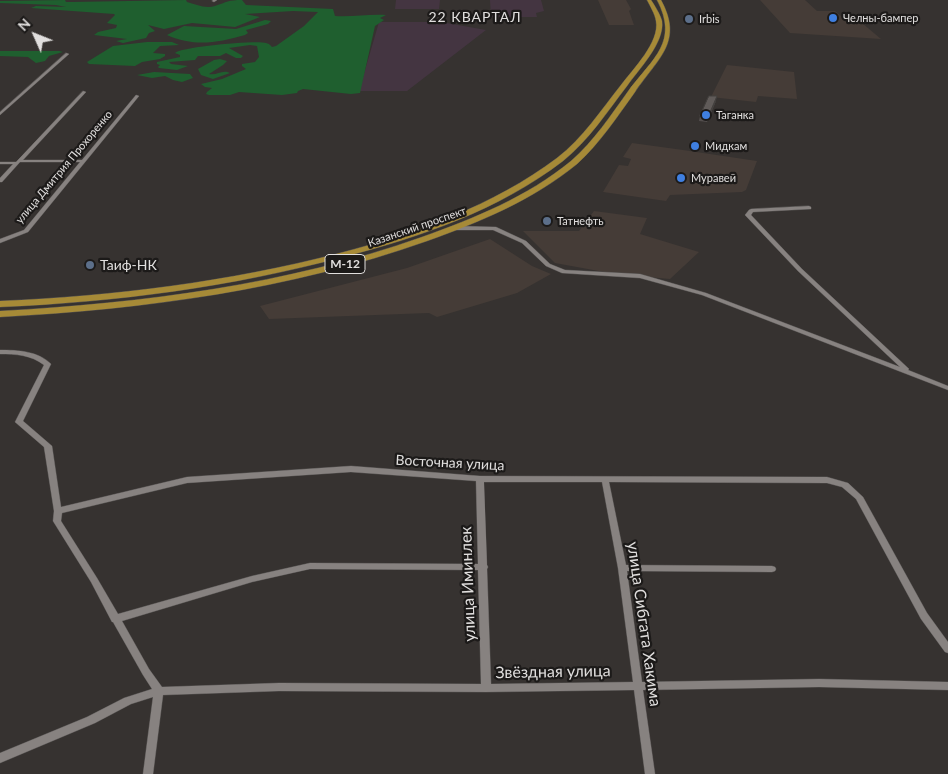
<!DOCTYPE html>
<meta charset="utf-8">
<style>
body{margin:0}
#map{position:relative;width:948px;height:774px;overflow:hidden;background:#363230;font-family:Lato,sans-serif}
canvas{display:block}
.north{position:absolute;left:10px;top:10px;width:50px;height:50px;-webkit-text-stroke:4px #1c1a19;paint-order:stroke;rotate:314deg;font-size:14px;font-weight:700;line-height:20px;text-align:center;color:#e1dfde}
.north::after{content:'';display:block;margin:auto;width:18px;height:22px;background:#e1dfde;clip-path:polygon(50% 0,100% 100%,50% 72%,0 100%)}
</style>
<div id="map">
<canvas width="948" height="774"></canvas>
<div class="north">N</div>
</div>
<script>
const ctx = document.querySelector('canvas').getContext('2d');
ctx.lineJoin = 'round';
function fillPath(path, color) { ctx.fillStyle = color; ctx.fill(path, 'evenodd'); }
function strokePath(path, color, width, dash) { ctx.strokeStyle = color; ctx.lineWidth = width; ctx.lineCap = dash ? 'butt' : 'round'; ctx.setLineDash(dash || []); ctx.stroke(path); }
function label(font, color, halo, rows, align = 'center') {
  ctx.font = font + ' Lato,sans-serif'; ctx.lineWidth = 4.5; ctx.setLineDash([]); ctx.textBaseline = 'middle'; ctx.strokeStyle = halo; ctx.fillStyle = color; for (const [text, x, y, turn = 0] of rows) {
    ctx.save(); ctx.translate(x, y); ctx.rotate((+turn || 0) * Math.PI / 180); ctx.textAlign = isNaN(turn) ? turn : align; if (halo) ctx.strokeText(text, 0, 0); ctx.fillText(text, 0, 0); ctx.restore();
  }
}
fillPath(new Path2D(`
 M598,0H626L631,9L629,11L634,25H609Z
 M760,0H805L817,11H835L849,23H862L881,39L790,33Z
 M727,65L794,72L797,99L758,96L756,102L711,97Z
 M632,143L683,150L757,161L746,190L742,192L670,195L666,201L603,192L619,165L628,166L631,159L623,157Z
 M594,211L647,218L640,234L699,252L670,279L615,274L555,263L523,231H579Z
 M490,239L532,266L551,274L517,293L437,317L429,313L269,319L260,306L407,268Z`), '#453c37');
fillPath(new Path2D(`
 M396,0H440L439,9H395Z
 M490,0H541L544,11L536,13L537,17H491Z
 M379,22H441L486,30L407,91H359Z`), '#443541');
fillPath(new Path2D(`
 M65,0L66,2H72L186,0L187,2C195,4 205,9 215,6C227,2 228,0 242,0L246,5L333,9L335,16C353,17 369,14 386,15L380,18L384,20L375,26L360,93L351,94L303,89L298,91L297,93L282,95L239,92L230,95H209L206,94L207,92L212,88L205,87L201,84L222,79L246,69L242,66V64L255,62L259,57L257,46L250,45L229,48L243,56L241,58H236L226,53L220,56H198L195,60L169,62L171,64L188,66L177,70L159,68L158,67L160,65L157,64V62L180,57V55L175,53C181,47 256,40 266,43C270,44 270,45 272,47L276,46L304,26L318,12L293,11L245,14L260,17L235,27L192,23L164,29L148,25L155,31L149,33L146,38L123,43L116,41L127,39L94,35L98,32L116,28L117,25L107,23L115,15L114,14L31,8L36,6L66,7L56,5L0,3V1Z
 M265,20L271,21L268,24L246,30L248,33L245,35C217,43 194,47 167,35L184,26L236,29Z
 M147,42H172L179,45L160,46L153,53L165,54V56L160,59L142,62L135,66L89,64L87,62L113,46Z
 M0,51H59L63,52L49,56L45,61L36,63L28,57L0,56Z
 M214,60L220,59L227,61L223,65L209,74C217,76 222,69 230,73L213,79L201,75L198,69Z
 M154,72L190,74L193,78L182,82L173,80L165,76L152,78L137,75Z`), '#1f5f2f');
const minor = new Path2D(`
 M213,0H217L214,2L212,1Z
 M66,53L69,54L0,115V112Z
 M83,91L86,92L23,160H82L136,95L139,96L28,232L0,243V239L24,230L80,162H20L2,182H0V178L13,164H0V162H16Z
 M809,206L811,207V209L753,212L751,215L802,269L908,368L909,369L908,370L948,386V390L702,295L640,278L562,273L546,266L522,243L493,230H456L453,228L456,226L496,227L526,241L550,264L565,270L640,274L706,293L900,367L798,271L745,215L749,210L751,209Z
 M0,350C18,350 38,351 51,364L23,421L52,446L61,507L187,477L351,466L480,476L827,477L848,483L863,497L927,613L948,642V653L945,652L921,619L856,499L842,487L827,483L609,482L626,565L772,566L775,567L776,569L775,571L772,572L627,571L642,682L819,679L948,682V690L819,687L643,690L655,774H645L634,690L486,692L279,691L163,695L153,774H143L153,697L131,704L95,723L0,763V753L87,717L124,698L152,689L143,675L113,622H112L91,582L53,521L54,511L44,447L15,422L44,365C31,355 16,354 0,354ZM351,472L476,481L478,564L310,563L252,576L118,614L97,578L61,521L62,513L187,483ZM484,482H602L618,568L633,682L491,684L487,569L488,567L487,565ZM310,569L478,570L481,684L279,683L162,687L149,669L122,621L252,582Z`);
const primary = new Path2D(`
 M647,0H651C655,6 660,14 662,21C665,43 638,70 627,86C607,112 589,140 563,161C499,210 421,237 343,257C231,287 117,302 0,307V301C115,296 228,282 340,253C416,233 493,206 557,158C583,138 601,110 621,85C633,69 660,42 656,21C655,14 650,6 647,0Z
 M657,0H661C684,42 658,58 635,92C617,117 600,143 577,164C533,200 480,222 427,241C289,290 146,309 0,317V311C144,303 286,285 422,237C475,218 527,197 571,161C594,141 611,115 629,90C653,58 679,42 657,0Z`);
strokePath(minor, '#54514f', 1);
strokePath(primary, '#54514f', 1);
fillPath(minor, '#878280');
fillPath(primary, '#a68a37');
fillPath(new Path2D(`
 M716,101L707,122L699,121L700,116Z`), '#534e4d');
fillPath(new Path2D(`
 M717,96L716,101L707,122L708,117Z`), '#43403e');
const building = new Path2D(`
 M709,96H717L708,117L700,116Z`);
fillPath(building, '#605b59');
strokePath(building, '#43403e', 1);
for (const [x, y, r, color] of [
 [833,18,5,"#3f7fe0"],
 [689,19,5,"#5c6f8a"],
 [706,115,5,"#3f7fe0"],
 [695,146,5,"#3f7fe0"],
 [681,178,5,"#3f7fe0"],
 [547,221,5,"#5c6f8a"],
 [90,265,5,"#5c6f8a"]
]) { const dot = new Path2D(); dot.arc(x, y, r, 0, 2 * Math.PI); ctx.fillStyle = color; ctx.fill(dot); strokePath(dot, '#1c1a19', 2); }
label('11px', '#e1dfde', '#1c1a19', [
 ["Челны-бампер",843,18],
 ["Irbis",699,19],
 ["Таганка",716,115],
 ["Мидкам",705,146],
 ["Муравей",691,178],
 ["Татнефть",557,221]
], 'left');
label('11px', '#e1dfde', '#1c1a19', [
 ["улица Дмитрия Прохоренко",64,167,-50],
 ["Казанский проспект",417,227,-19]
]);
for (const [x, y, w] of [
 [345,264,40]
]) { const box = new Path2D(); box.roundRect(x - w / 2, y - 9.5, w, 19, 4); ctx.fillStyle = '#1c1a19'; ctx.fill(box); strokePath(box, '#e1dfde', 1); }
label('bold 12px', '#e1dfde', null, [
 ["М-12",345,264]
]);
ctx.letterSpacing = '1px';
label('14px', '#e1dfde', '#1c1a19', [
 ["22 КВАРТАЛ",475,17]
]);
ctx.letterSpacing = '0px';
label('14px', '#e1dfde', '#1c1a19', [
 ["Таиф-НК",100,265]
], 'left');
label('14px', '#e1dfde', '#1c1a19', [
 ["Восточная улица",450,463,3]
]);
label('16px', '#e1dfde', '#1c1a19', [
 ["улица Иминлек",468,584,-92],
 ["улица Сибгата Хакима",644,624,82],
 ["Звёздная улица",553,672,-1]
]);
</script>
